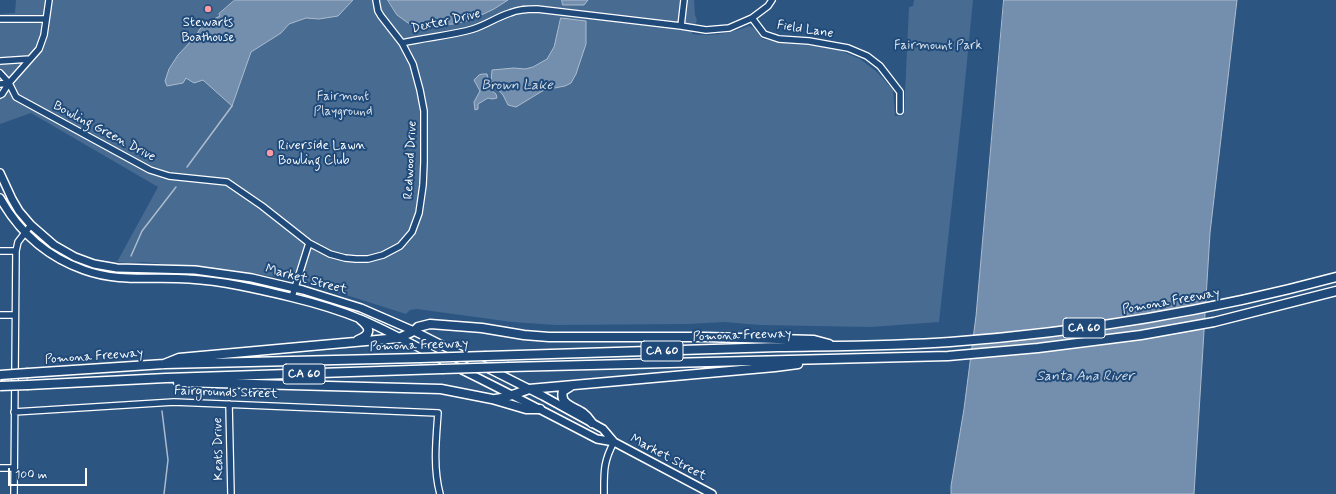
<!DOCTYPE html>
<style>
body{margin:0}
#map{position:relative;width:1336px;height:494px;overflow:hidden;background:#2c5582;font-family:Mynerve,sans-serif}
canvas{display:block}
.scale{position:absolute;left:8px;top:468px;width:79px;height:18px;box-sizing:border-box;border:2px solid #fff;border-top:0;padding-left:5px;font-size:12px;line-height:14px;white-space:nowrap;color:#fff;-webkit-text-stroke:3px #1f4a7a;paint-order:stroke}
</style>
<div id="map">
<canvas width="1336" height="494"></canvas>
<div class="scale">100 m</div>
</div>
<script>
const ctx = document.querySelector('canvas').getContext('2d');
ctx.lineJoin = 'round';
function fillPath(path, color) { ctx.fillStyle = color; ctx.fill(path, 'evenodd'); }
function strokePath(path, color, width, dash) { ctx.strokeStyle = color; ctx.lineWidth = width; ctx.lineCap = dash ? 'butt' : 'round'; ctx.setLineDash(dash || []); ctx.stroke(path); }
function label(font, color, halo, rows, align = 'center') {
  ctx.font = font + ' Mynerve,sans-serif'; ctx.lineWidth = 4; ctx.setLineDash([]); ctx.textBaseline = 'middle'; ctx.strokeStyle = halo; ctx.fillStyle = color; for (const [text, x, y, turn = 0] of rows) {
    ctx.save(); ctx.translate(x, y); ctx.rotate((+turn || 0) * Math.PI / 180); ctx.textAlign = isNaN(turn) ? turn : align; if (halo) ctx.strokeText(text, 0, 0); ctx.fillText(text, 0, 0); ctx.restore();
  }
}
fillPath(new Path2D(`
 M16,0H694L695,15L697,20L692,34C712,37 731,33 749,26L754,28L762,39L786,43L834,48L860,59L877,72L893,90L895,116L904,115L909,7L913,6L914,0H973L962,112L939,322L871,327L760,325L724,322L688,324L556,325L512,322L417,309L410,310L406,314L296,279L144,262L129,263L117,262L158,187L31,113L0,124V14L15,13Z`), '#486b92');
const water = new Path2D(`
 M235,0H353L338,16L319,19L306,18L289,24L281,33L251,52L232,106L203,80L194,83L186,78L183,83L167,86L165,81L169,69L178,55L194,38L200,29L207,21L208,22L220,16L219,14Z
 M388,0H508L494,9L471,20L453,24L437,25L426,28H415L397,15Z
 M562,0H588L584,5H563Z
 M1004,0H1237L1210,233L1194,494H951V486L964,409L976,316Z
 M561,18L586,21V44L576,74L571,83L565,86L544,90L516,107L508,105L503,95L491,82L492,70L514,68L525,69L533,67L547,59L554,47Z
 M483,74H487L491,90L496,94L497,98L492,99L488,98L478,104V109L475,110L474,102L480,91L474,80L479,75Z`);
fillPath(water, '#748fad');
strokePath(water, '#acbcce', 1);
strokePath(new Path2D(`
 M187,167L232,106
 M131,256L142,231L176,187
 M162,411L168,460L164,494`), '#acbcce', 1.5);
const minor = new Path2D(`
 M752,18L768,6L772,0
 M0,19H46
 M681,26L684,0
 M402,43C426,37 450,36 473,29C486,25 497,17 510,13C519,9 528,9 537,9L681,26L706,30L729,28L752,18L764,34L779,39L809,41L848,48L867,56L880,66L900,92V111
 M0,61L30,59
 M0,73L9,83L16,97L150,170L169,176L227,182L262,206L309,243L330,254L345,258L356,259H368L383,255L400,246L412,232L419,213L423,185L424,162V111L420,90L413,64L402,43L381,16L378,11L376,0
 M0,84L9,83
 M0,95L2,94L9,83L39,49L44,35L49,0
 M0,251H16
 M292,297L309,243
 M0,315H15
 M229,404L231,494
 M14,412L174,402L438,413C436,440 433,468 440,494
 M0,468H14
 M14,494L16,251L18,242L31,225
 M604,494C604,473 603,462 614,442`);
const major = new Path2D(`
 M0,173L12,199L19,211L31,225L54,245L75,257L94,264L117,268L195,270L252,278L303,290L361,308L414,331L543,396L603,429L614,442
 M0,198C19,232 47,257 84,270C120,283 152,276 189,279C223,281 257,289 290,297C315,303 339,310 363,320C393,333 423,350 452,365C501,389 549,414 597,439L614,442L712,494`);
const highway = new Path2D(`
 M358,340C370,335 372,329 361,320
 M486,356C583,353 681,350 778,347C835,346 894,346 950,342C1081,332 1210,311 1336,277
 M164,364L179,358L399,338L414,331L418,327L430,324L482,328L524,335L549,337H705L814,340L829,344
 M509,367L948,356L1038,348L1141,335L1214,322L1336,291
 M28,373L164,364L420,358
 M178,382L441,389L492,399L526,409H540
 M28,385L166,378L442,369
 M571,386L563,391C559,405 575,407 583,413C587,416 590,420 592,423
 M495,399C507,398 518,393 529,389L775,367L798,364`);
strokePath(minor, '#fff', 8);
strokePath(major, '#fff', 10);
strokePath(highway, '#fff', 11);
strokePath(minor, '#1f4a7a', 5.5);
strokePath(major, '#1f4a7a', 7);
strokePath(highway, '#1f4a7a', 8);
const highwayBridge = new Path2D(`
 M420,358L486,356
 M442,369L509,367
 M0,375L28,373
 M0,386L28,385`);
strokePath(highwayBridge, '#fff', 11, []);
strokePath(highwayBridge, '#1f4a7a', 8);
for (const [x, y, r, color] of [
 [208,9,4,"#ff9aa2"],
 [270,153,4,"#ff9aa2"]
]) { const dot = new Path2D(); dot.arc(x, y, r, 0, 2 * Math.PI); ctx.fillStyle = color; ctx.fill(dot); strokePath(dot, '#1f4a7a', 1.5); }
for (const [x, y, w] of [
 [1084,328,42],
 [662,351,42],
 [304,374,42]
]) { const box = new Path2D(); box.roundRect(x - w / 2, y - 10, w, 20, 3); ctx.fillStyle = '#1f4a7a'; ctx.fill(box); strokePath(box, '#fff', 1); }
label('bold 12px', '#fff', null, [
 ["CA 60",1084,328],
 ["CA 60",662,351],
 ["CA 60",304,374]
]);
label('13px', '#fff', '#1f4a7a', [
 ["Dexter Drive",446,22,-13],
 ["Field Lane",805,30,9],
 ["Bowling Green Drive",104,132,28],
 ["Redwood Drive",411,160,-87],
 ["Market Street",306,280,15],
 ["Pomona Freeway",1171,302,-10],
 ["Pomona Freeway",742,336,-2],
 ["Pomona Freeway",419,346,-2],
 ["Pomona Freeway",94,357,-4],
 ["Fairgrounds Street",226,393,2],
 ["Keats Drive",219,449,-91],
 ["Market Street",668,458,28]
]);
label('13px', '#fff', '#1f4a7a', [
 ["Stewarts",208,23],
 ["Boathouse",208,38],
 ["Riverside Lawn",278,146,"left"],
 ["Bowling Club",278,161,"left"]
]);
label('13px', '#dae1e9', '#1f4a7a', [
 ["Fairmount Park",938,46],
 ["Fairmont",343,97],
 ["Playground",343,112]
]);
label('italic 14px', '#d5dde6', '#1f4a7a', [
 ["Brown Lake",517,86],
 ["Santa Ana River",1085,377]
]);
</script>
